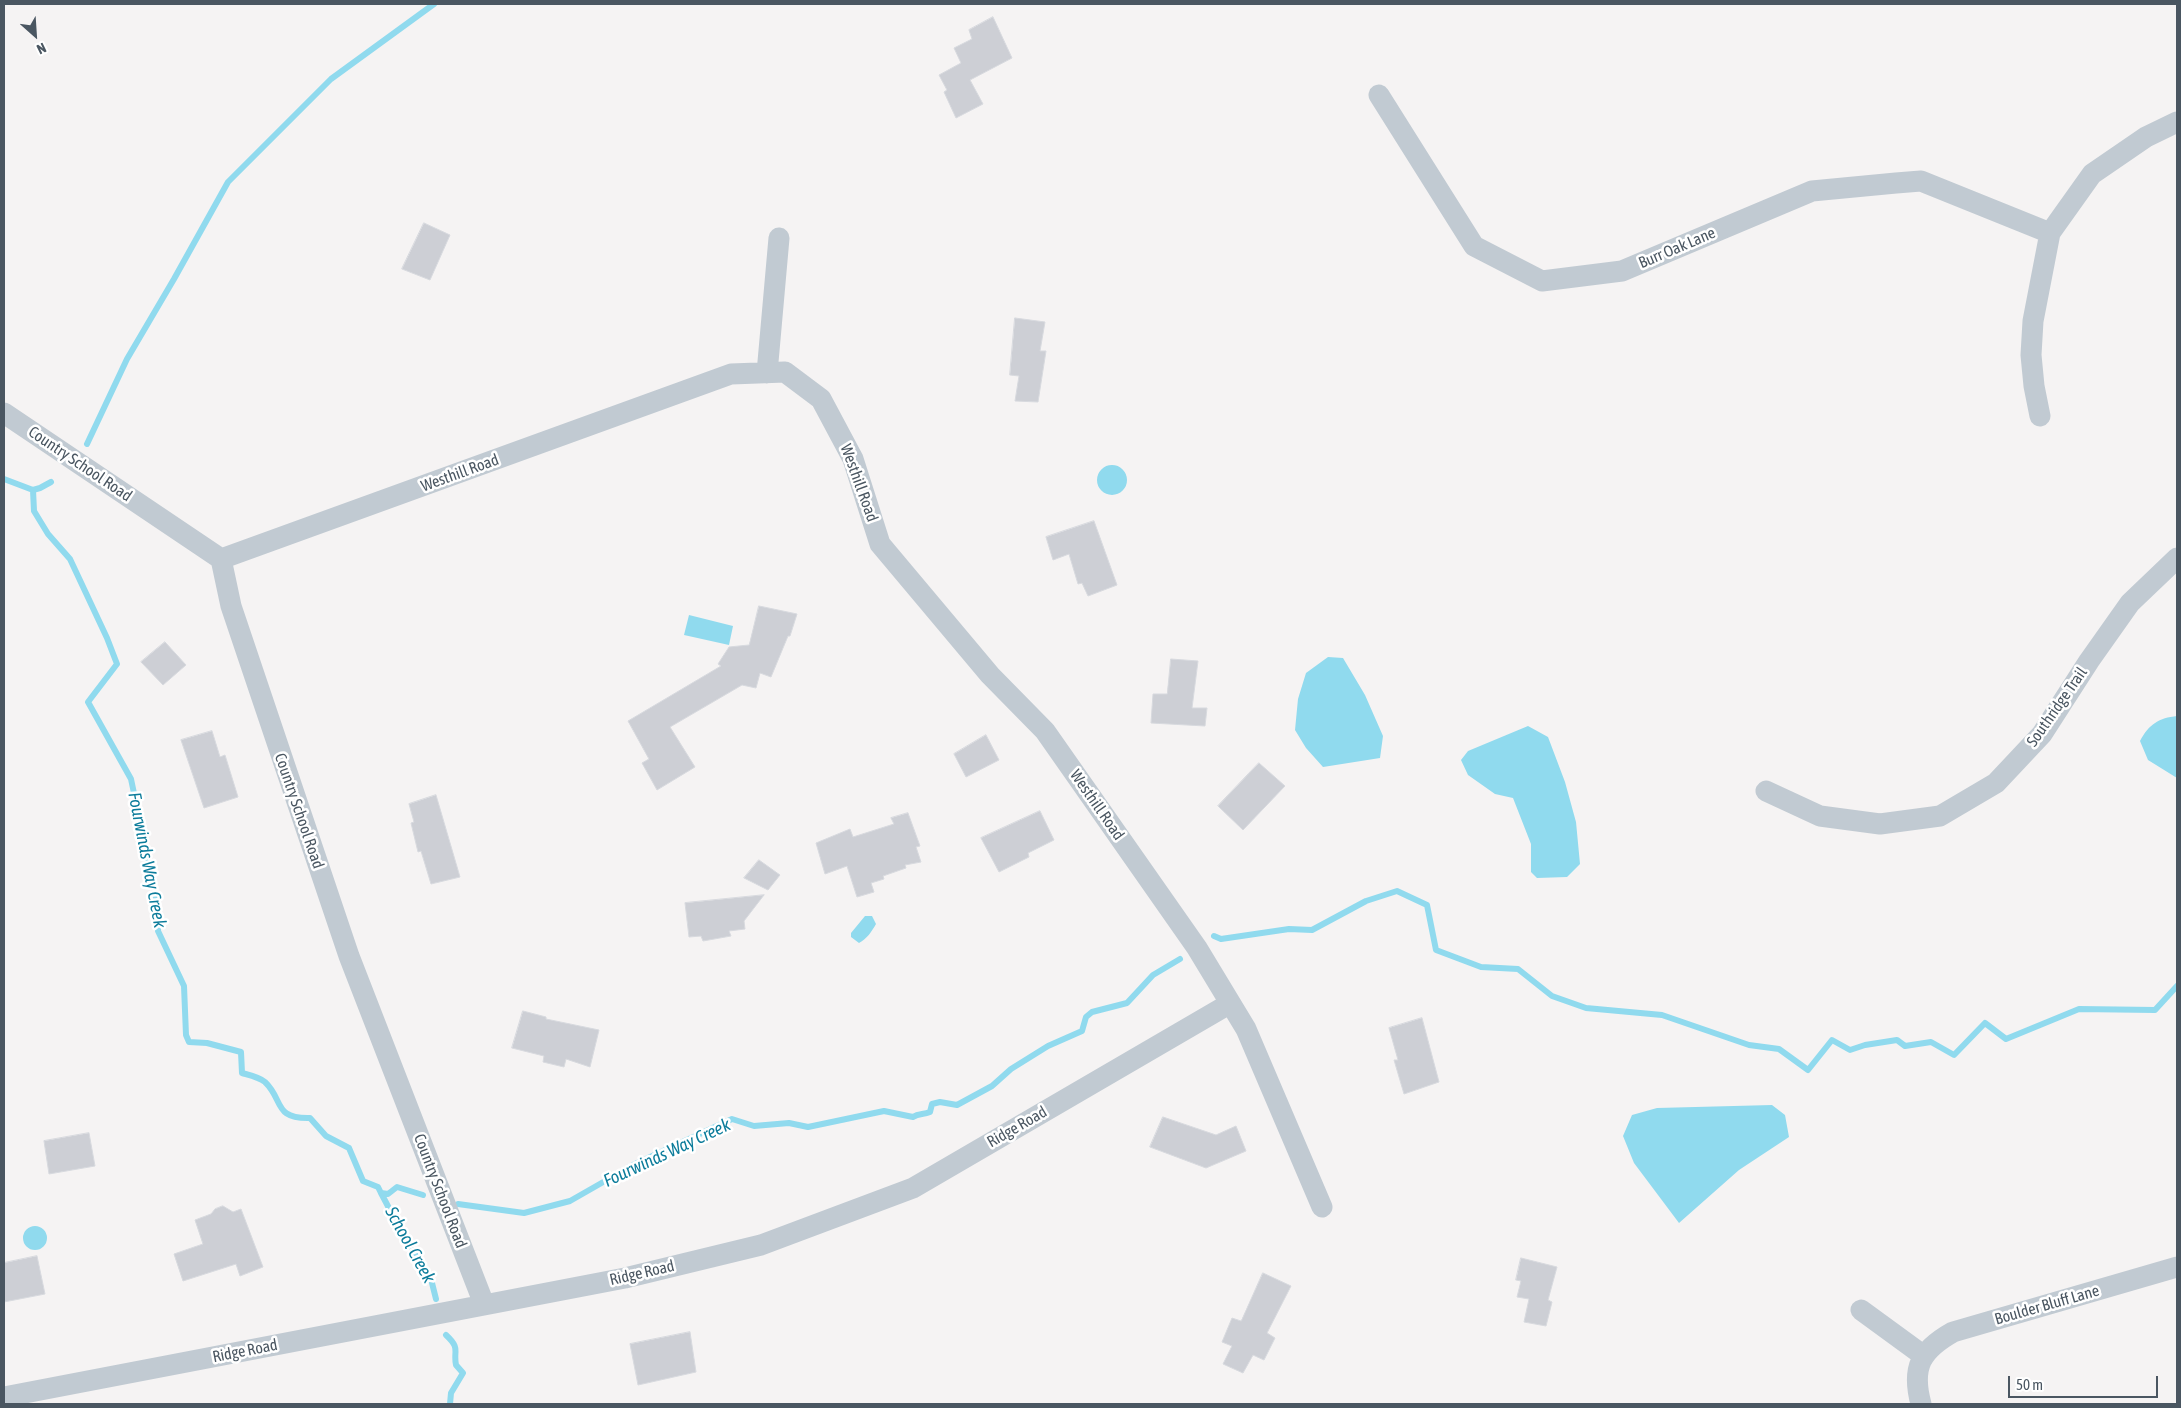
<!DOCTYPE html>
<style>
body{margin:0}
#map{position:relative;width:2181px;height:1408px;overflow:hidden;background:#f5f3f3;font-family:"Asap Condensed",sans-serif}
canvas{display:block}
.frame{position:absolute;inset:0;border:5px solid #4a5661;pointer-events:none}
.north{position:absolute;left:10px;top:10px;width:50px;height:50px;-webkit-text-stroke:4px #fff;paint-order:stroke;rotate:154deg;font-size:14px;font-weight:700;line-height:20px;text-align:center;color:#4a5661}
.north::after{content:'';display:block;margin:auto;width:18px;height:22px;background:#4a5661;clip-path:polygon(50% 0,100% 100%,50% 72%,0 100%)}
.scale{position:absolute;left:2008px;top:1376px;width:150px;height:22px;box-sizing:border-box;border:2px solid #4a5661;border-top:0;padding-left:6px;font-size:15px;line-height:18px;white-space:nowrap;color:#4a5661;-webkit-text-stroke:4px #fff;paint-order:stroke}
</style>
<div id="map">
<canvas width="2181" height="1408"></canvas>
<div class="frame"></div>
<div class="north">N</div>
<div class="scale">50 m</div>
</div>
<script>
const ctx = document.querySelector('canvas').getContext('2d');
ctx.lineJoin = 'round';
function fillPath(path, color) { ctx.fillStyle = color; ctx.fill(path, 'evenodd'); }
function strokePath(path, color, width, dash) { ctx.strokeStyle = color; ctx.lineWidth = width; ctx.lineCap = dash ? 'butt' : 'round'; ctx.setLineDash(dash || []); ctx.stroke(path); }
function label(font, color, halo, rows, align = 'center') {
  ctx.font = font + ' "Asap Condensed",sans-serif'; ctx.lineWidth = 5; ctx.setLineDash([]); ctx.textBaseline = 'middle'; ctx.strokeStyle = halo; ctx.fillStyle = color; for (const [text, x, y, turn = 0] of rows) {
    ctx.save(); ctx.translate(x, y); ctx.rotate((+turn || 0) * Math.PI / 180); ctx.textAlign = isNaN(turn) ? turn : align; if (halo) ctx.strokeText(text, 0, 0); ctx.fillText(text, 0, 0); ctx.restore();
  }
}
fillPath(new Path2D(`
 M1097 480a15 15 0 1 1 30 0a15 15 0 1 1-30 0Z
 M689,615L733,626L729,645L684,635Z
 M1328,657L1343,658L1365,695L1383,736L1380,758L1323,767L1306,748L1295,730L1298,699L1306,673Z
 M2177,716V778L2148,760L2140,741C2149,724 2159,718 2177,716Z
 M1528,726L1548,737L1565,782L1576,822L1580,864L1567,877L1537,878L1531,872V844L1513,798L1495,794L1468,775L1461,760L1468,751Z
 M865,916H872L876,924C872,931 867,939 859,943L851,937V933Z
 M1772,1105L1785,1115L1789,1137L1739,1170L1679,1223L1634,1163L1623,1136L1632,1115L1657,1108Z
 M23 1238a12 12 0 1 1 24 0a12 12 0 1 1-24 0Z`), '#90daee');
strokePath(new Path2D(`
 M87,444L127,359L174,279L228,182L331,79L434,4
 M4,479L33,490L34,511L48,534L70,559L107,638L117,664L88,702L131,779L158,907V931L184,986L186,1035L189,1042L207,1043L241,1052L242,1073C249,1075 259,1077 265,1082C284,1100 273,1119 310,1118L326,1136L349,1148L363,1181L378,1187L381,1193L388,1194L397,1187L423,1195
 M33,490L40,488L51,482
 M1214,936L1221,939L1289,929L1312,930L1366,901L1397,891L1427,905L1436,950L1481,967L1518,969L1552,996L1586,1008L1662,1015L1749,1045L1779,1049L1808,1070L1832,1040L1850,1050L1865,1045L1897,1040L1905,1046L1931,1042L1954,1055L1985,1023L2006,1039L2079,1009L2155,1010L2177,986
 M381,1193L409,1246L430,1275L436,1299
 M458,1204L524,1213L570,1201L633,1165L732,1119L754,1126L789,1123L808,1127L884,1111L913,1117C919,1113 923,1115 930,1112L932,1104L940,1102L957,1105L992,1086L1011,1069L1048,1046L1082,1031L1086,1017L1092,1012L1127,1003L1153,975L1180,959
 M446,1335C461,1349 453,1350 456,1365L463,1373L451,1393L450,1404`), '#90daee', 6);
const building = new Path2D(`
 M993,17L1012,58L970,80L983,104L956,118L944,92L947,90L939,75L961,63L954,48L972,39L969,30Z
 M424,223L450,235L430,280L402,269Z
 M1015,318L1045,322L1040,351H1046L1038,402L1015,401L1019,376L1010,375Z
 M1094,521L1117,585L1088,596L1082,583L1078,584L1069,554L1053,560L1046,537Z
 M759,606L797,614L790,636H788L771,677L760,673L756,688L742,685L670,727L695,767L657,790L642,763L649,759L628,721L721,666L718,664L729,647L749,645Z
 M165,642L186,665L163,685L141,662Z
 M1171,659L1198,661L1192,708H1207L1205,726L1151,723L1153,694H1167Z
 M212,731L220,757L225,755L238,797L204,808L181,740Z
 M986,735L999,760L966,777L954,754Z
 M1259,763L1285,786L1243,830L1218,806Z
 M436,795L460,877L431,884L421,851L418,852L411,823L414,822L409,804Z
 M1040,811L1054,840L1028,853L1029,857L999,872L981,838Z
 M908,813L920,846L916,847L921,862L905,865L906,868L883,876L884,879L871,883L874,892L857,897L847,866L825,874L816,843L850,829L853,837L894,824L891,818Z
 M759,860L780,875L768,890L744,878Z
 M764,895L744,921L745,929L729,931L731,936L703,941L701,936L689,937L685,903Z
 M523,1011L546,1017V1019L599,1030L590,1067L566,1059L564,1067L543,1062L544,1056L512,1048Z
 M1422,1018L1439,1082L1404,1094L1394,1060H1398L1389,1028Z
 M1163,1117L1216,1135L1236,1126L1246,1151L1206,1168L1150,1147Z
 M89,1133L95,1166L49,1174L44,1141Z
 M223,1206L233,1212L241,1209L263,1267L240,1276L236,1264L183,1281L174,1254L203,1244L195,1220L211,1214L215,1209Z
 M37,1256L45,1294L4,1302V1263Z
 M1521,1258L1557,1267L1548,1300L1552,1302L1546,1326L1524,1322L1529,1299L1517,1297L1521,1281L1516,1280Z
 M1263,1273L1291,1286L1267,1333L1275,1338L1264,1360L1253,1355L1243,1373L1223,1364L1232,1346L1222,1342L1232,1318L1241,1321Z
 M690,1332L696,1372L638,1385L630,1344Z`);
fillPath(building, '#cdcfd5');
strokePath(building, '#d7d9de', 1);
strokePath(new Path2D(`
 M1379,95L1474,246L1542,281L1622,271L1812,191L1896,183L1921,181L2050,233
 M767,373L779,238
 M4,413L221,559L231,606L349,956L484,1304
 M2040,416L2034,386L2031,355L2033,321L2050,233L2092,174L2146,137L2177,122
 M221,559L731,374L785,372L821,399L853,459L880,544L990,675L1045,731L1197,948L1246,1029L1322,1207
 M1766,791L1820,816L1880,824L1940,816L1996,783L2042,734L2089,661L2130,603L2177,558
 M1861,1310L1924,1356
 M4,1397L625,1278L761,1245L913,1188L1229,1004
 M1921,1404C1911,1367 1921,1350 1953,1332L2177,1267`), '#c1cad2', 21);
label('16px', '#4a5661', '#fff', [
 ["Burr Oak Lane",1677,248,-23],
 ["Country School Road",80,464,34],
 ["Westhill Road",460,473,-20],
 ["Westhill Road",859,483,70],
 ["Southridge Trail",2057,707,-55],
 ["Westhill Road",1097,805,55],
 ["Country School Road",299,811,71],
 ["Ridge Road",1017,1127,-30],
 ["Country School Road",440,1191,69],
 ["Ridge Road",642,1273,-13],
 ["Boulder Bluff Lane",2047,1305,-16],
 ["Ridge Road",245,1351,-11]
]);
label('italic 18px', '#0c7c9b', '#fff', [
 ["Fourwinds Way Creek",147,860,79],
 ["Fourwinds Way Creek",667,1153,-25],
 ["School Creek",410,1245,61]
]);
</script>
